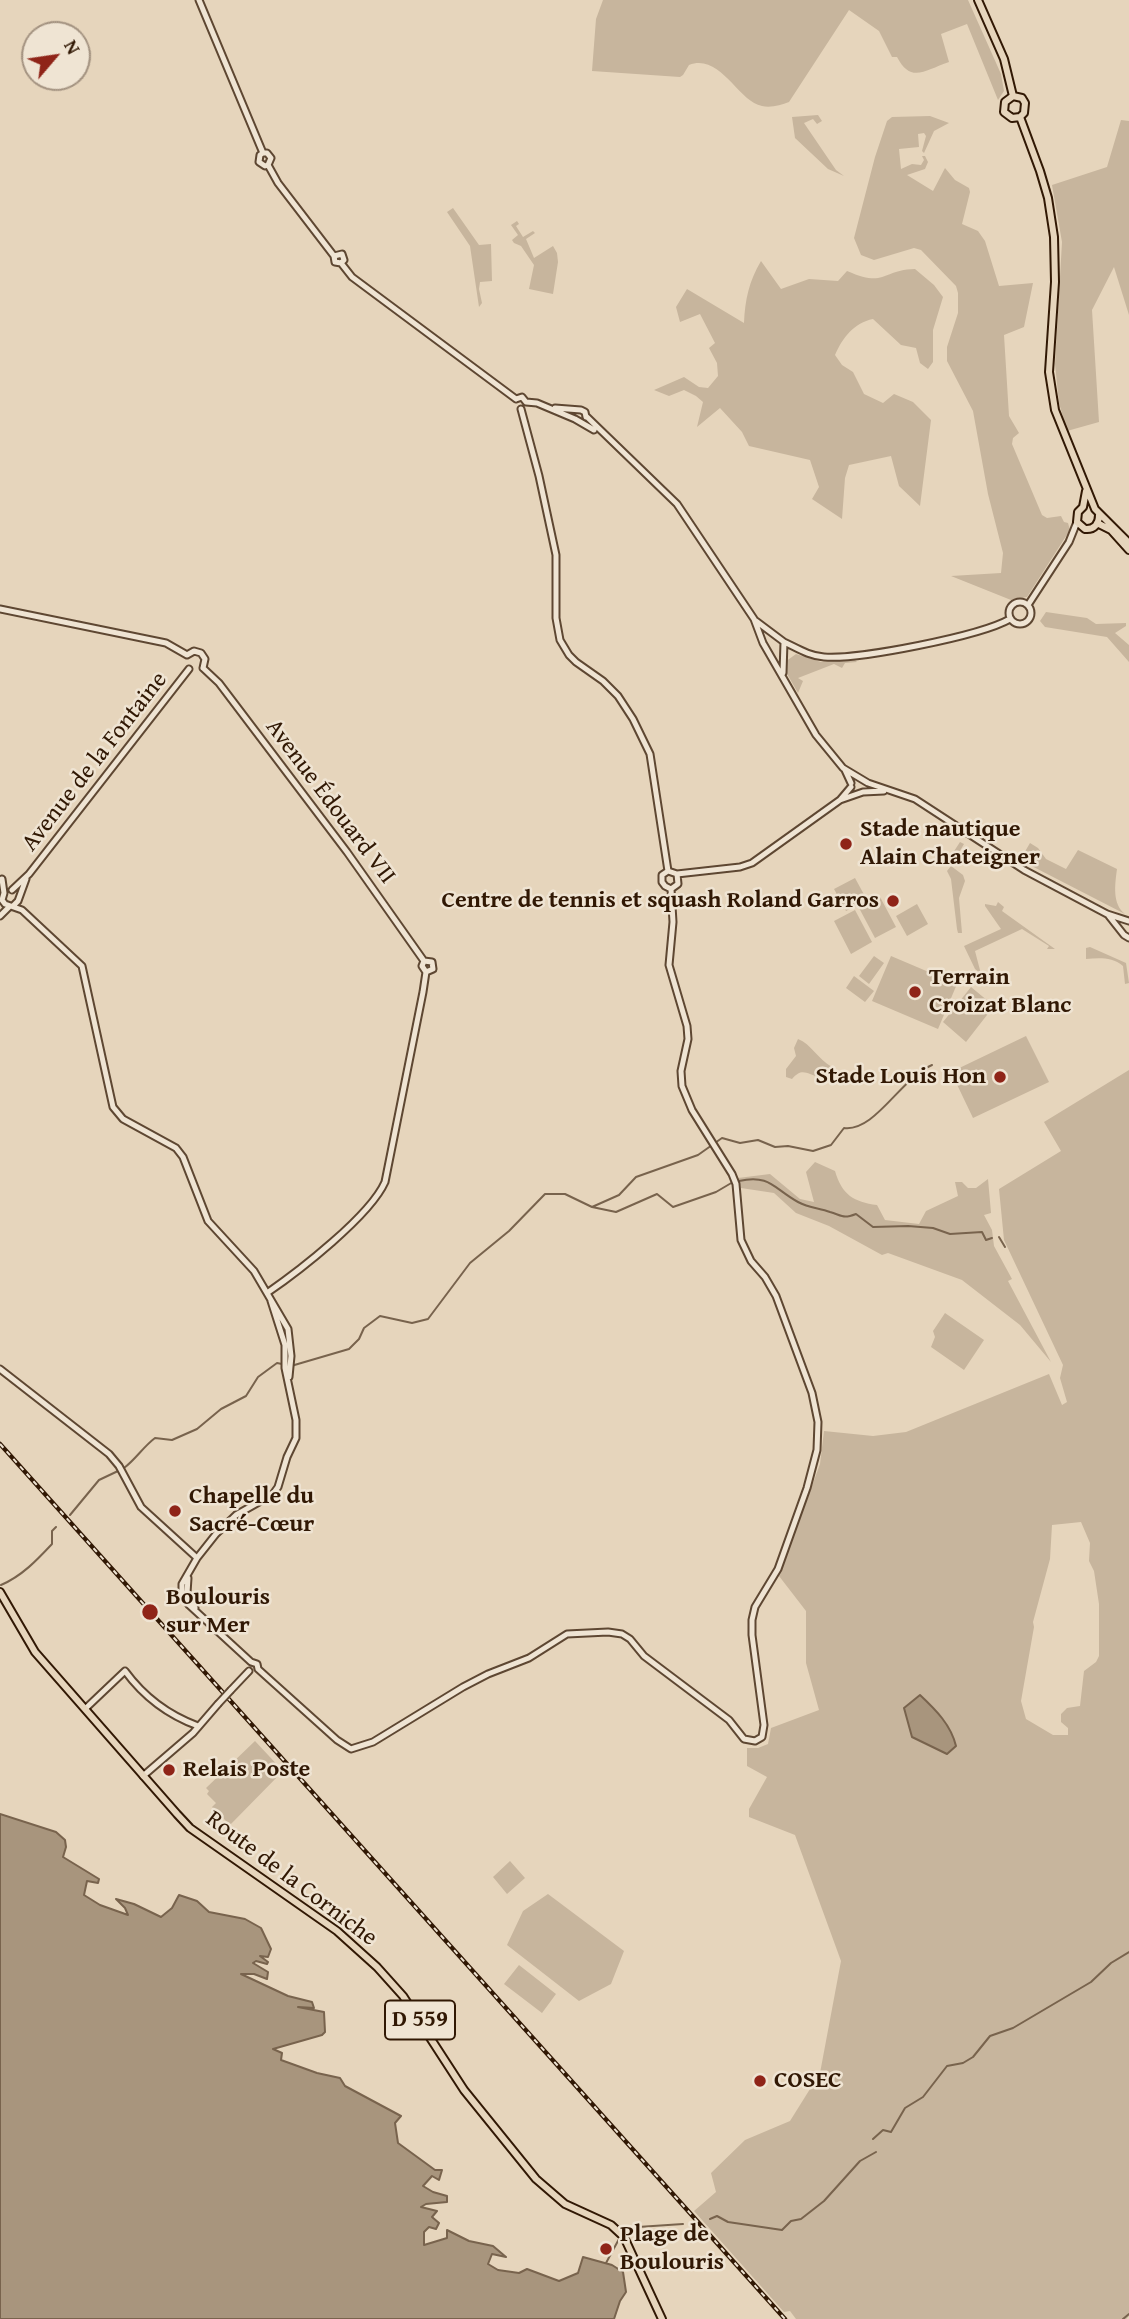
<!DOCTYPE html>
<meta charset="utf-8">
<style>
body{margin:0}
#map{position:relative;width:1129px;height:2319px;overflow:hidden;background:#e6d5bc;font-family:"Gentium Book Plus",serif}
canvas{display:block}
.north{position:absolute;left:21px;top:21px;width:70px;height:70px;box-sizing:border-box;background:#efe4d3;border:2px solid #a39280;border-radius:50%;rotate:61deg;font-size:19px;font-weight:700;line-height:28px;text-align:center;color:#311804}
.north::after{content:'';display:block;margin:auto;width:24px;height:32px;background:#8f2418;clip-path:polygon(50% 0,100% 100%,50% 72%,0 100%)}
</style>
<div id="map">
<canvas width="1129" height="2319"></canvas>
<div class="north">N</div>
</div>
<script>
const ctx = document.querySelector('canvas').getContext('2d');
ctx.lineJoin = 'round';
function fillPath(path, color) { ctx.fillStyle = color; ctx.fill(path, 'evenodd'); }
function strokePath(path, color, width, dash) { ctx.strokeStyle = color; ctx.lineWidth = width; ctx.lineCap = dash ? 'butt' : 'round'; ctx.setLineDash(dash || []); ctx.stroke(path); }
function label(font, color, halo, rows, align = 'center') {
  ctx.font = font + ' "Gentium Book Plus",serif'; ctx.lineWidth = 5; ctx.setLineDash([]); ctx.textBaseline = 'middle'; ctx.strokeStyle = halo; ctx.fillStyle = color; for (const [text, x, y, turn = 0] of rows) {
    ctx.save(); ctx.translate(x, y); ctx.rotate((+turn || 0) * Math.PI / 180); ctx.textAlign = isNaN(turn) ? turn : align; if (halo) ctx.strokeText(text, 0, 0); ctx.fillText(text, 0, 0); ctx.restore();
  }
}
fillPath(new Path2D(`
 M603,0H968L1001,74L1004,91L998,100L967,24L941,34L949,62C925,70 911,84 897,57H892L879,31L849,10L789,102C781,105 771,108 762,106C738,102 721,53 689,65L683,75L680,77L592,71L596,19Z
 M818,115L822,121L817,124L813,119L804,123L836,170L844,176L828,169L795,138L792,117Z
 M930,116L949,123L934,131L924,153L922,151L926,136L924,133L918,134L919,147L899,149L901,169L912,164L921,165L924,160L922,156H925L928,162L925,169L907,175L933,191L945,168L955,180L969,188L970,192L962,224L978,231L985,241L999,286L1033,283L1024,327L1004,335L1009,416L1019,433L1013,438L1012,444L1042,515L1047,518L1061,516L1064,522L1068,523L1070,530L1027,597L1011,600L951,576L1001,573L1003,553L988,494L973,411L947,361V347L958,313V293L956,286L921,250L914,248L874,260L861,255L854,238L875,157L887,121L892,117Z
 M1121,120L1129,121V315L1114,267L1092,310L1099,422L1067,431L1059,403L1055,364L1062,242L1052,185L1107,167Z
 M453,208L479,245L491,244L492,281L480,282L479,289L482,303L479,307L470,246L447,212Z
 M517,221L519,224L516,226L523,237L533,231L535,233L526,239L534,258L553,246L557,253L558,262L553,294L529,289L534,265L521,246L514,243L512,240L518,235L511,225Z
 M761,261L781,289L809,279L838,281L847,271C886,288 881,270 915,269L934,285L943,297L933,330V362L928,369L920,363L916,348L901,345L873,319C854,323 843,337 835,355L842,365L853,372L864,394L883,403L894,394L913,402L931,420L920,506L899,486L891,456L849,465L845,478L842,519L812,499L819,487L810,460L749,446L742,432L720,408L697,427L703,402L696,396L684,390L669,396L654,390L684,377L699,387L708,388L718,376L717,363L709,348L715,343L700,314L680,322L676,307L687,289L744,323C745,300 749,281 761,261Z
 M1046,612L1087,618L1096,624L1126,623V626L1115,633L1129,645V662L1107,637L1045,627L1040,621Z
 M796,654L821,662L855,660L857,662L845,663L842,668L834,664L798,678L803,681L798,693L786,672L785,662Z
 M960,842L964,844L951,866L963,875L965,881L959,898L962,933H958L957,929L951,879L947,871L951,866L947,862Z
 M1030,843L1038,848L1046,859L1066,869L1078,850L1117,869C1115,884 1112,904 1125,914L1020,860Z
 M855,878L867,900L846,911L834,889Z
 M879,895L896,927L875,938L858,906Z
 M998,902L1004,907L1002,911L1055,949H1047L1049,946L1022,929L975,951L981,974L975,969L964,946L1001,929L985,906V904L996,906Z
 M917,904L928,924L907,936L896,916Z
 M855,910L872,942L851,954L834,921Z
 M1090,947L1126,963L1129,983L1125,984L1123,966C1112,957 1100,958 1086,959V948Z
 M874,956L884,963L869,984L859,976Z
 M891,956L957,984L938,1029L872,1001Z
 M854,976L874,991L865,1002L846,988Z
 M971,987L994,1006L966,1042L943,1022Z
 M1026,1036L1049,1082L973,1118L951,1072Z
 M798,1039C811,1044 818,1059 832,1067L831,1071L819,1077C807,1074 802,1067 792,1079L786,1077V1069L796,1056L794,1048Z
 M1129,1070V2316L1126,2319H796L790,2311L784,2312L694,2211L716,2192L711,2173L745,2140L790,2121L820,2073L841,1961L795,1835L749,1817V1809L767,1777L747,1766V1748H758L768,1744L771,1728L819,1710L806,1663V1611L779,1576L820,1464L824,1431L873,1436L906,1432L1049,1374L1062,1405L1067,1402L1060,1378L1063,1365L1004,1240L999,1189L1061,1151L1044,1122ZM1081,1522L1090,1543L1089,1561L1094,1571L1099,1604V1656L1096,1662L1084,1671L1080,1706L1067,1708L1061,1714V1722L1068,1728V1735H1053L1026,1719L1021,1701L1034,1627L1033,1622L1050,1559L1052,1525ZM909,1705L946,1723L950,1733L935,1749L927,1743L912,1737L904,1708Z
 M815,1162L835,1171C842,1195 854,1202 877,1205L885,1220L919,1224L926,1211L958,1196L955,1182H962L968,1188H976L988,1179L991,1213L984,1215L992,1230L994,1246L1012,1279L1008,1281L1051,1362L1020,1325L962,1280L888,1253L882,1255L829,1226L796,1213L774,1193L741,1188L738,1178L770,1174L800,1199L814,1202L806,1172Z
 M945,1313L984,1340L964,1370L931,1347L935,1337L933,1331Z
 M255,1741L283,1771L230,1825L212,1807L216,1803L207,1794L209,1791L206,1788Z
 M510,1861L525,1878L507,1894L493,1877Z
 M548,1894L624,1951L611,1984L579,2001L507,1945L523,1911Z
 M519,1965L556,1994L542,2013L504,1984Z`), '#c7b59d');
const water = new Path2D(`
 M920,1695C936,1710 951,1725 956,1746L947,1754L912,1737L904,1708Z
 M0,1814L56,1832L65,1840L66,1847L63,1857L99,1879L98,1883L87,1881L84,1895L100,1905L128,1915L125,1908L116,1899L134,1904L161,1917L172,1908L179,1895L197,1901L209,1912L245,1919L261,1928L271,1949L268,1957L260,1956L268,1962L267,1964L256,1961L253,1963L268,1972L267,1979L254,1974H241L288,1996L312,2002L314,2008L298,2007L324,2012L325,2032L322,2035L273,2049L282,2053L281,2060L317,2073L340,2078L345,2086L401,2116L395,2123L398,2143L435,2170H442L439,2180L432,2176L423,2186L433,2192L447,2196V2202L426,2204L421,2207L437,2211L432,2217L439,2223L436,2229L429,2227L424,2232V2245L447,2238V2230L469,2241L493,2246L506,2257L492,2254L488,2264L498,2270L519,2273L527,2269L559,2281L578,2273L583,2257L612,2265L623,2272L626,2292L620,2301L614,2319H0Z`);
fillPath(water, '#a8957d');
strokePath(water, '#78634d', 2);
strokePath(new Path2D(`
 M739,1181C770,1174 774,1189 798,1202C809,1208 819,1208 830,1212C843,1216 843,1219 856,1214L873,1227L908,1226L933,1228L950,1234L982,1232L986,1240L992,1238
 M592,1207L616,1212L657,1194L673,1207L716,1192L733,1182
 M999,1237L1005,1247
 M291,1366L349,1349L359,1339L364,1328L380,1316L412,1323L428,1319L470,1263L509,1231L545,1194H565L592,1207L619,1195L636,1177L698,1155L722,1138L740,1143L758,1140L775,1147L788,1146L813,1151L831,1145L844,1128C875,1132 900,1079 932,1065
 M124,1468C136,1459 143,1447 155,1438L172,1440L197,1429L221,1409L246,1396L258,1377L277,1363L282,1364
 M70,1515L99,1480L118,1471
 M1,1585C22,1576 37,1560 52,1544V1531L56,1527
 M873,2139L883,2130L891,2132L905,2108L923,2097L947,2066L963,2063L973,2057L990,2036L1013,2028L1091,1982L1111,1963L1129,1952
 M710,2219L717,2216L728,2222L782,2230L791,2221L801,2219L824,2201L860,2161L876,2152
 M626,2232L638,2227L683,2224
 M606,2263L619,2239
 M1123,2319L1129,2314`), '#78634d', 2);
const minor = new Path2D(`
 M199,0L263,153
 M263,153L260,155L259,162L265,166L268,165
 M263,153H267L271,158L268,165
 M268,165L278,183L334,256L335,262L341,263L352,277L516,399
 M334,256L342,254L344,260L341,263
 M516,399L522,397L526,402L537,403L575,419L594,430
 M555,408L581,410L585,412L586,417
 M521,409L539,476L556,555V618L560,640L569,655L576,662L603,681L618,696L633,719L650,754L668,871
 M586,416L677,504L754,619L763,643L816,735L843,768L868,783L915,799L1024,870L1107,914L1129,921
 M1009 613a11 11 0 1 1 22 0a11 11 0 1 1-22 0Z
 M1028,605L1069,542L1077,522
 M0,609L166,643L187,655
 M756,621L784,642L783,673
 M784,642C797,648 809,656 824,657C858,660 980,636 1010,619
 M187,655L194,651L201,653L205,659L203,668
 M203,668L219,683L347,852L424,961L432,962L433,969L426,972
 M845,770L851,783
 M840,800L863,792L884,791
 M668,871L677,874L740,867L752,863L840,800L851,787
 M668,871L662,875V882L665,886L671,889
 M2,879L4,893L2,900L5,904L22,910L82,966L113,1107L123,1119L176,1148L183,1157L208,1221L254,1271L288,1329L291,1356L289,1377
 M671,889L678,884L677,874
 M12,890L29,874L189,669
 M13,906L18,901L26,879
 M0,916L9,907
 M1109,916L1124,935L1129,938
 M267,1293C299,1271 370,1216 385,1182L423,992L426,972L422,966L424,961
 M271,1301L285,1345V1368L296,1420V1438L287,1457L278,1487L273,1494L236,1515L216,1534L197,1558L182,1584V1594L189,1605L251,1662L257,1664L258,1669L337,1740L351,1749L373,1742L463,1687L488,1674L529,1658L567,1634L608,1632L622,1634L630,1639L644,1656L729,1720L744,1739L755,1741L762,1737L764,1725L752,1635V1620L755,1607L778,1569L807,1488L817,1450L818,1422L812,1393L776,1296L765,1277L751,1261L741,1240L736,1184L732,1174L692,1110L682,1086L681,1071L688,1039L687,1026L669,965L673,922L671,889
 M0,1369L109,1454L119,1466L141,1507L197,1558
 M188,1578L187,1593L195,1608
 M231,1690L249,1671
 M85,1709L125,1671C144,1697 168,1715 198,1726
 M143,1776L193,1733L218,1704`);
const major = new Path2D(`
 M978,0L1004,59L1013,96
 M1013,96L1005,102L1004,112L1012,118L1020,117
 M1013,96L1022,98L1025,103L1024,113L1020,117
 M1020,117L1040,171L1048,198L1054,237L1055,282L1049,372L1055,410L1095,509L1129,543
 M1086,491L1083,507L1078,512L1077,522L1085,529C1094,530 1099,524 1099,515
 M1097,523L1111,530L1129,550
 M0,1592L35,1652L177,1814L190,1828L337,1931L377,1967L403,1996L464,2090L536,2179L565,2204L611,2225L624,2237L662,2319`);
strokePath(minor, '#5e4732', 9);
strokePath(major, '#311804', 10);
strokePath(minor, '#efe4d3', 5);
strokePath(major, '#e6d5bc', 6);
const rail = new Path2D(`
 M0,1444L785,2319`);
strokePath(rail, '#311804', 4.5);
strokePath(rail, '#efe4d3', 2, [5]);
const minorBridge = new Path2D(`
 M218,1704L231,1690`);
strokePath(minorBridge, '#5e4732', 9, []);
strokePath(minorBridge, '#efe4d3', 5);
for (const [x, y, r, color] of [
 [846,844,7,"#8f2418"],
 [893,901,7,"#8f2418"],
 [915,992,7,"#8f2418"],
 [1000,1077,7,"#8f2418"],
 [175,1511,7,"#8f2418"],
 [150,1612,9,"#8f2418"],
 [169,1770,7,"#8f2418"],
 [760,2081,7,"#8f2418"],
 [606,2249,7,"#8f2418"]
]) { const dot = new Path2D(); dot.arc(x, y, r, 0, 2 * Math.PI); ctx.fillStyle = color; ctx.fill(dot); strokePath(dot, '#efe4d3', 2.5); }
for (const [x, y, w] of [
 [420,2020,70]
]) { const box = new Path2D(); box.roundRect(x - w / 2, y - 19.5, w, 39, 5); ctx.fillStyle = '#efe4d3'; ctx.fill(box); strokePath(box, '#311804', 2); }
label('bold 23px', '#311804', null, [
 ["D 559",420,2020]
]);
label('24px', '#311804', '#efe4d3', [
 ["Avenue de la Fontaine",95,762,-52],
 ["Avenue Édouard VII",330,802,53],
 ["Route de la Corniche",291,1879,37]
]);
label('bold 24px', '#311804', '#efe4d3', [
 ["Stade nautique",860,830],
 ["Alain Chateigner",860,858],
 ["Centre de tennis et squash Roland Garros",879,901,"right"],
 ["Terrain",929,978],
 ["Croizat Blanc",929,1006],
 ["Stade Louis Hon",986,1077,"right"],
 ["Chapelle du",189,1497],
 ["Sacré-Cœur",189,1525],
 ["Boulouris",166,1598],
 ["sur Mer",166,1626],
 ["Relais Poste",183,1770],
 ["COSEC",774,2081],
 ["Plage de",620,2235],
 ["Boulouris",620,2263]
], 'left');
</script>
